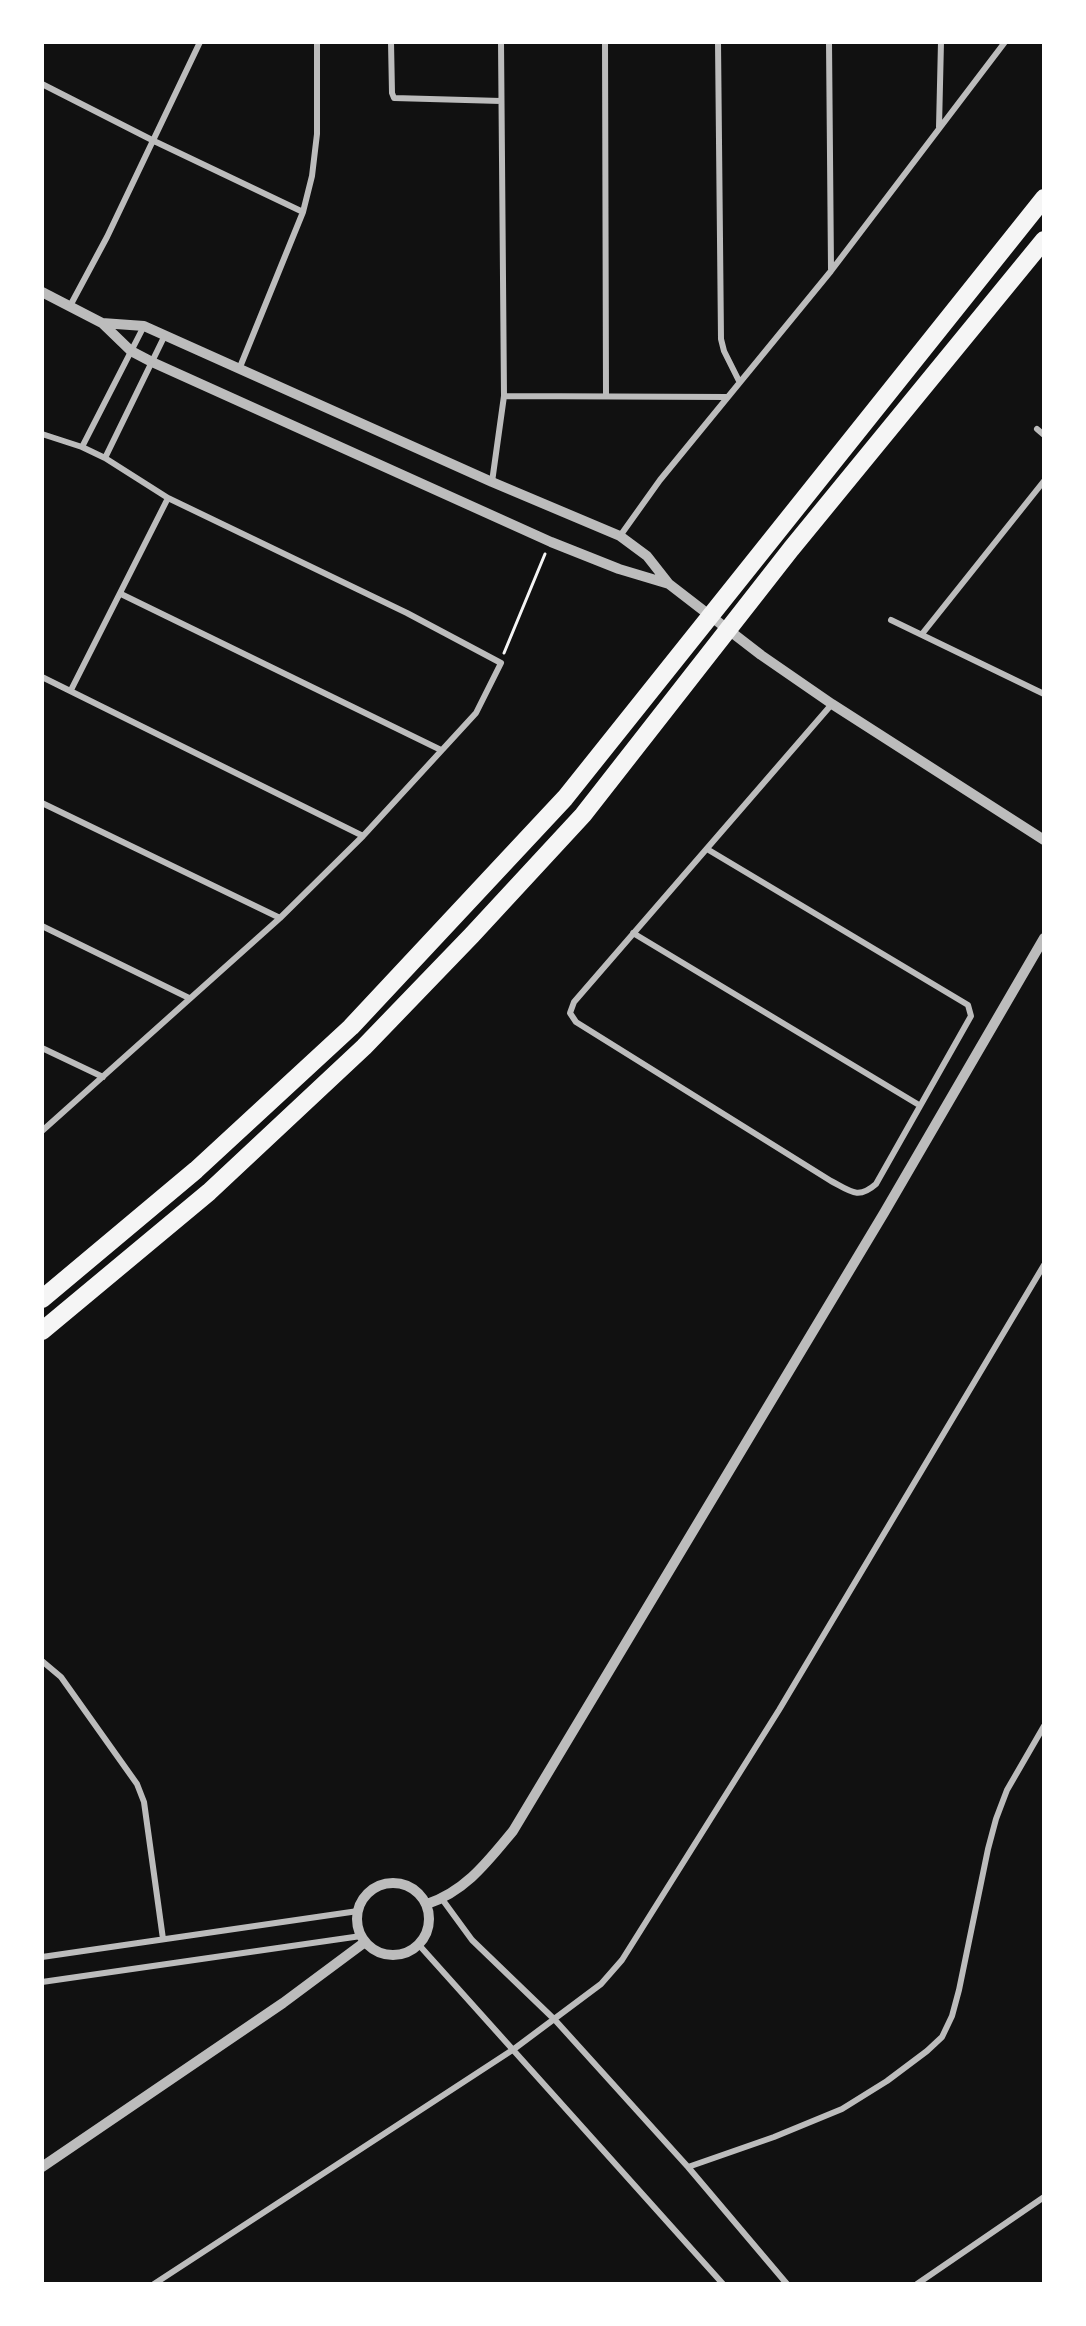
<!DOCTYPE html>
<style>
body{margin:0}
#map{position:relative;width:1086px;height:2326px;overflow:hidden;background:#111;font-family:Figtree,sans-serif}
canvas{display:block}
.frame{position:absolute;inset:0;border:44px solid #fff;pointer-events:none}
</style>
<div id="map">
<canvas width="1086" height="2326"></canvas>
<div class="frame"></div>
</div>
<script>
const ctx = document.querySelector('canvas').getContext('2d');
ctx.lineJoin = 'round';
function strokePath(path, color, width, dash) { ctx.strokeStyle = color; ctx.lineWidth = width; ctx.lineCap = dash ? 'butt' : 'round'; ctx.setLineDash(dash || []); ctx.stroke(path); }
strokePath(new Path2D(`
 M504,653L545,554`), '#f5f5f5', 3);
strokePath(new Path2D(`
 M391,42L392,93L394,98L501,101
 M605,42L606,395
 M718,42L721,339L724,351L739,381
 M829,42L831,269
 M42,84L154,141L303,212
 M939,127L941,42
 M70,306L107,237L200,42
 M240,367L303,212L312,176L317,134V42
 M504,396L727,397
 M1037,429L1044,435
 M42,434L82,447L105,458L168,498L407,613L501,663L476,713L363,836L280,918L42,1131
 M82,447L144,326
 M105,458L165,335
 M492,482L504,396L501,42
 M620,536L660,480L831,271L1005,42
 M121,594L441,750
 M891,620L1044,694
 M922,634L1044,481
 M42,677L363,836
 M71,690L168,498
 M42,803L280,918
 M707,849L968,1005L971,1016L876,1184C858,1200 850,1191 831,1181L576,1022L570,1013L574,1002L832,704
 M42,926L189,998
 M633,933L919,1105
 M42,1048L103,1077
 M42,1661L61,1677L137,1784L144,1802L163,1939
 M442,1899L472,1940L555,2020L688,2167L787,2284
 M419,1945L723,2284
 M42,1957L358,1911
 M42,1982L361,1936
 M688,2167L774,2137L842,2109L887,2081L927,2051L942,2037L952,2016L959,1990L988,1849L996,1819L1007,1790L1044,1726
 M154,2284L514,2049L601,1984L622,1960L779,1710L1044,1265
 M917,2284L1044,2197`), '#bcbcbc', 6);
strokePath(new Path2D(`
 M42,292L102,323L131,351L152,362L551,542L619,569L669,584
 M102,323L144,326L492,482L620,536L647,556L669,584L761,655L832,704L1044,840
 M357 1919a36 36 0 1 1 72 0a36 36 0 1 1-72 0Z
 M427,1904C466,1891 488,1861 513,1831L884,1213L1044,938
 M42,2167L283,2003L365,1942`), '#bcbcbc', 10);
strokePath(new Path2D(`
 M42,1299L196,1170L351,1027L565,798L1044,198
 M42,1331L209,1192L364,1047L472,935L583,815L791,549L1044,240`), '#f5f5f5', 18);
</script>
